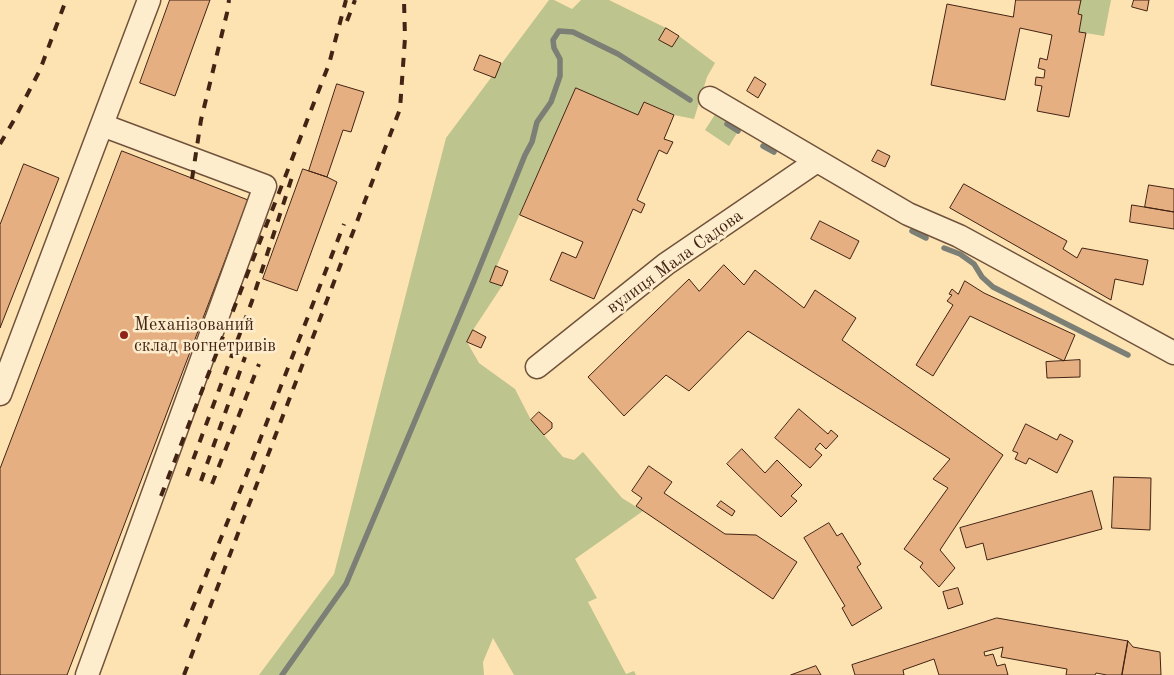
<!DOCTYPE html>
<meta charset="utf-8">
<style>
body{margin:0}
canvas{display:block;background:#fde3b2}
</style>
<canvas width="1174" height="675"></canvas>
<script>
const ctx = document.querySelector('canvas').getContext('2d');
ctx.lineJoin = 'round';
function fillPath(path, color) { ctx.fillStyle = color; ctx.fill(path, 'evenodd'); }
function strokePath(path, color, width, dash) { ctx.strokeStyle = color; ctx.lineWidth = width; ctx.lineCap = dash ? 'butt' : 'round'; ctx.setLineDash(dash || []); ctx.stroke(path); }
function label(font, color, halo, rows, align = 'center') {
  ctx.font = font + ' "Old Standard TT",serif'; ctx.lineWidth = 5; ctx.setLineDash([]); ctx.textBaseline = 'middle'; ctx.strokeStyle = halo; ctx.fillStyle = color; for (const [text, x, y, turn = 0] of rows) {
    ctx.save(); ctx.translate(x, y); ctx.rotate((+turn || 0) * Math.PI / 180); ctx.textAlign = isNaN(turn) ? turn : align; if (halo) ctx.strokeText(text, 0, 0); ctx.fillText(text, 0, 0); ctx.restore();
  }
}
fillPath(new Path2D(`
 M549,0H554L572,9L581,0H609L666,28L659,40L672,47L679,36L715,63L707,77L694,119L674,115L644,102L638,115L576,88L490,281L502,286L473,330L467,342L479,363L515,389L531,420L563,457L574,460L583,452L622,498L643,511L575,559L597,598L588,602L626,674L634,671L636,675H514L493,638L483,662L484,675H259L334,574L446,138Z
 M1081,0H1111L1104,36L1079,32L1082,16L1078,14Z
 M716,113L728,121L726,126L737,133L729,146L705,130Z`), '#bec48d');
strokePath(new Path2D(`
 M727,124L738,131
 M763,146L774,152
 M912,231L926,238
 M944,248L960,254L974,264L982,277L993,287L1128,355
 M282,675L346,584L474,281L525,155L532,142L537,122L551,102L560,76V59L554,48L553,40L559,31L573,32L618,54L690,100`), '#7c7f75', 5.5);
const building = new Path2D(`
 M170,0H210L175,96L140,83Z
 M1016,0H1081L1078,14L1082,15L1079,32L1086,33L1069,117L1037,111L1042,86L1035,85L1036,77L1044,78L1045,70L1038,68L1040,58L1047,60L1052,35L1020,28L1005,100L931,85L947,4L1013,17Z
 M1134,0H1149L1147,11L1132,7Z
 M666,28L679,36L672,47L659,40Z
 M480,55L501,63L495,78L474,70Z
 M755,77L766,84L758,98L747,91Z
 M337,84L364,92L351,132L343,130L327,177L309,171Z
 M576,88L638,115L644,102L674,115L664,139L673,142L667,154L659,150L637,200L645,204L641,213L633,209L594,299L550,280L562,252L576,258L583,242L520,215Z
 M878,150L890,156L885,167L872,161Z
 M122,151L248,200L67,675H0V469Z
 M24,164L59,178L0,328V225Z
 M303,169L327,177L337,182L297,291L263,279Z
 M964,184L1067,241L1063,249L1077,258L1082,248L1148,260L1143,285L1115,279L1111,300L950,208Z
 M1149,185L1174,189V212L1145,207Z
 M1132,205L1174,212V229L1130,222Z
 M820,221L859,241L850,259L811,239Z
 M724,265L744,285L755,270L804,308L815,290L856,318L842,340L1003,455L940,550L955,568L939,587L920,567L923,563L904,549L948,488L933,479L950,459L748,331L689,391L666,375L624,416L588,377L689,279L699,291Z
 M496,266L508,271L502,286L490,282Z
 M965,281L984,293L1075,335L1064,361L970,316L933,376L916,365L953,305L947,301L952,295L949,294L952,289L958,294Z
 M473,330L486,337L481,348L467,342Z
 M1080,360V377L1047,378L1046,362Z
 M799,409L828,434L831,430L838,436L826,449L820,443L815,449L822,455L810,468L775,438Z
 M539,412L552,423V428L544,435L531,420Z
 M1026,424L1057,440L1060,434L1073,441L1057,473L1029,458L1026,464L1015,459L1018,453L1013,451Z
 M742,449L765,473L777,460L802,485L791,496L797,501L781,517L727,464Z
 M649,466L672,482L664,493L725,534L756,535L797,562L773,599L636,506L642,498L632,491Z
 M1114,477L1151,478L1150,530L1112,528Z
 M1092,491L1102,529L987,560L983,543L966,548L960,528Z
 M721,501L735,511L732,516L717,506Z
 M829,523L837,536L842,533L861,564L857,567L882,608L852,626L842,608L845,606L804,538Z
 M958,588L963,604L948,609L943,592Z
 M997,618L1128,641L1122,675H1107L1096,673L1095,675H1066L1067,669L1001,657L1003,647L984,652L985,656L993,654L997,666L1005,664L1008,675H939L934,659L903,670L904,675H855L852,665Z
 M1128,641L1133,647L1160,652L1161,675H1122Z
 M816,666L821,675H791Z`);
fillPath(building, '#e5af81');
strokePath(building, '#422314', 1);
const minor = new Path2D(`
 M710,98L908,214L959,236L1174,353
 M537,367L666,264L817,161
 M0,394L149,0
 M87,675L265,186L102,125`);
strokePath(minor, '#71533c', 25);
strokePath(minor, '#feedcd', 22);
strokePath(new Path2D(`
 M347,21L355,0
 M0,144L14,120L40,70L66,0
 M192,179L201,120L227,13L229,0
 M187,476L252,301L293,174
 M201,481L245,357
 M212,484L259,364
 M161,496L329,64L346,0
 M185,627L242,486L344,224
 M184,675L400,109L405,38L404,0`), '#422314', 4, [9, 9]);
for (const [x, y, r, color] of [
 [124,335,5,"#8f2418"]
]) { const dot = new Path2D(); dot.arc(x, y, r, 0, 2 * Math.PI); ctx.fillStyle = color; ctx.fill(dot); strokePath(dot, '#feedcd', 2); }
label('18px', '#422314', '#feedcd', [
 ["вулиця Мала Садова",675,262,-36]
]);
label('18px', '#422314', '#feedcd', [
 ["Механізований",134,325],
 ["склад вогнетривів",134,346]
], 'left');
</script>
